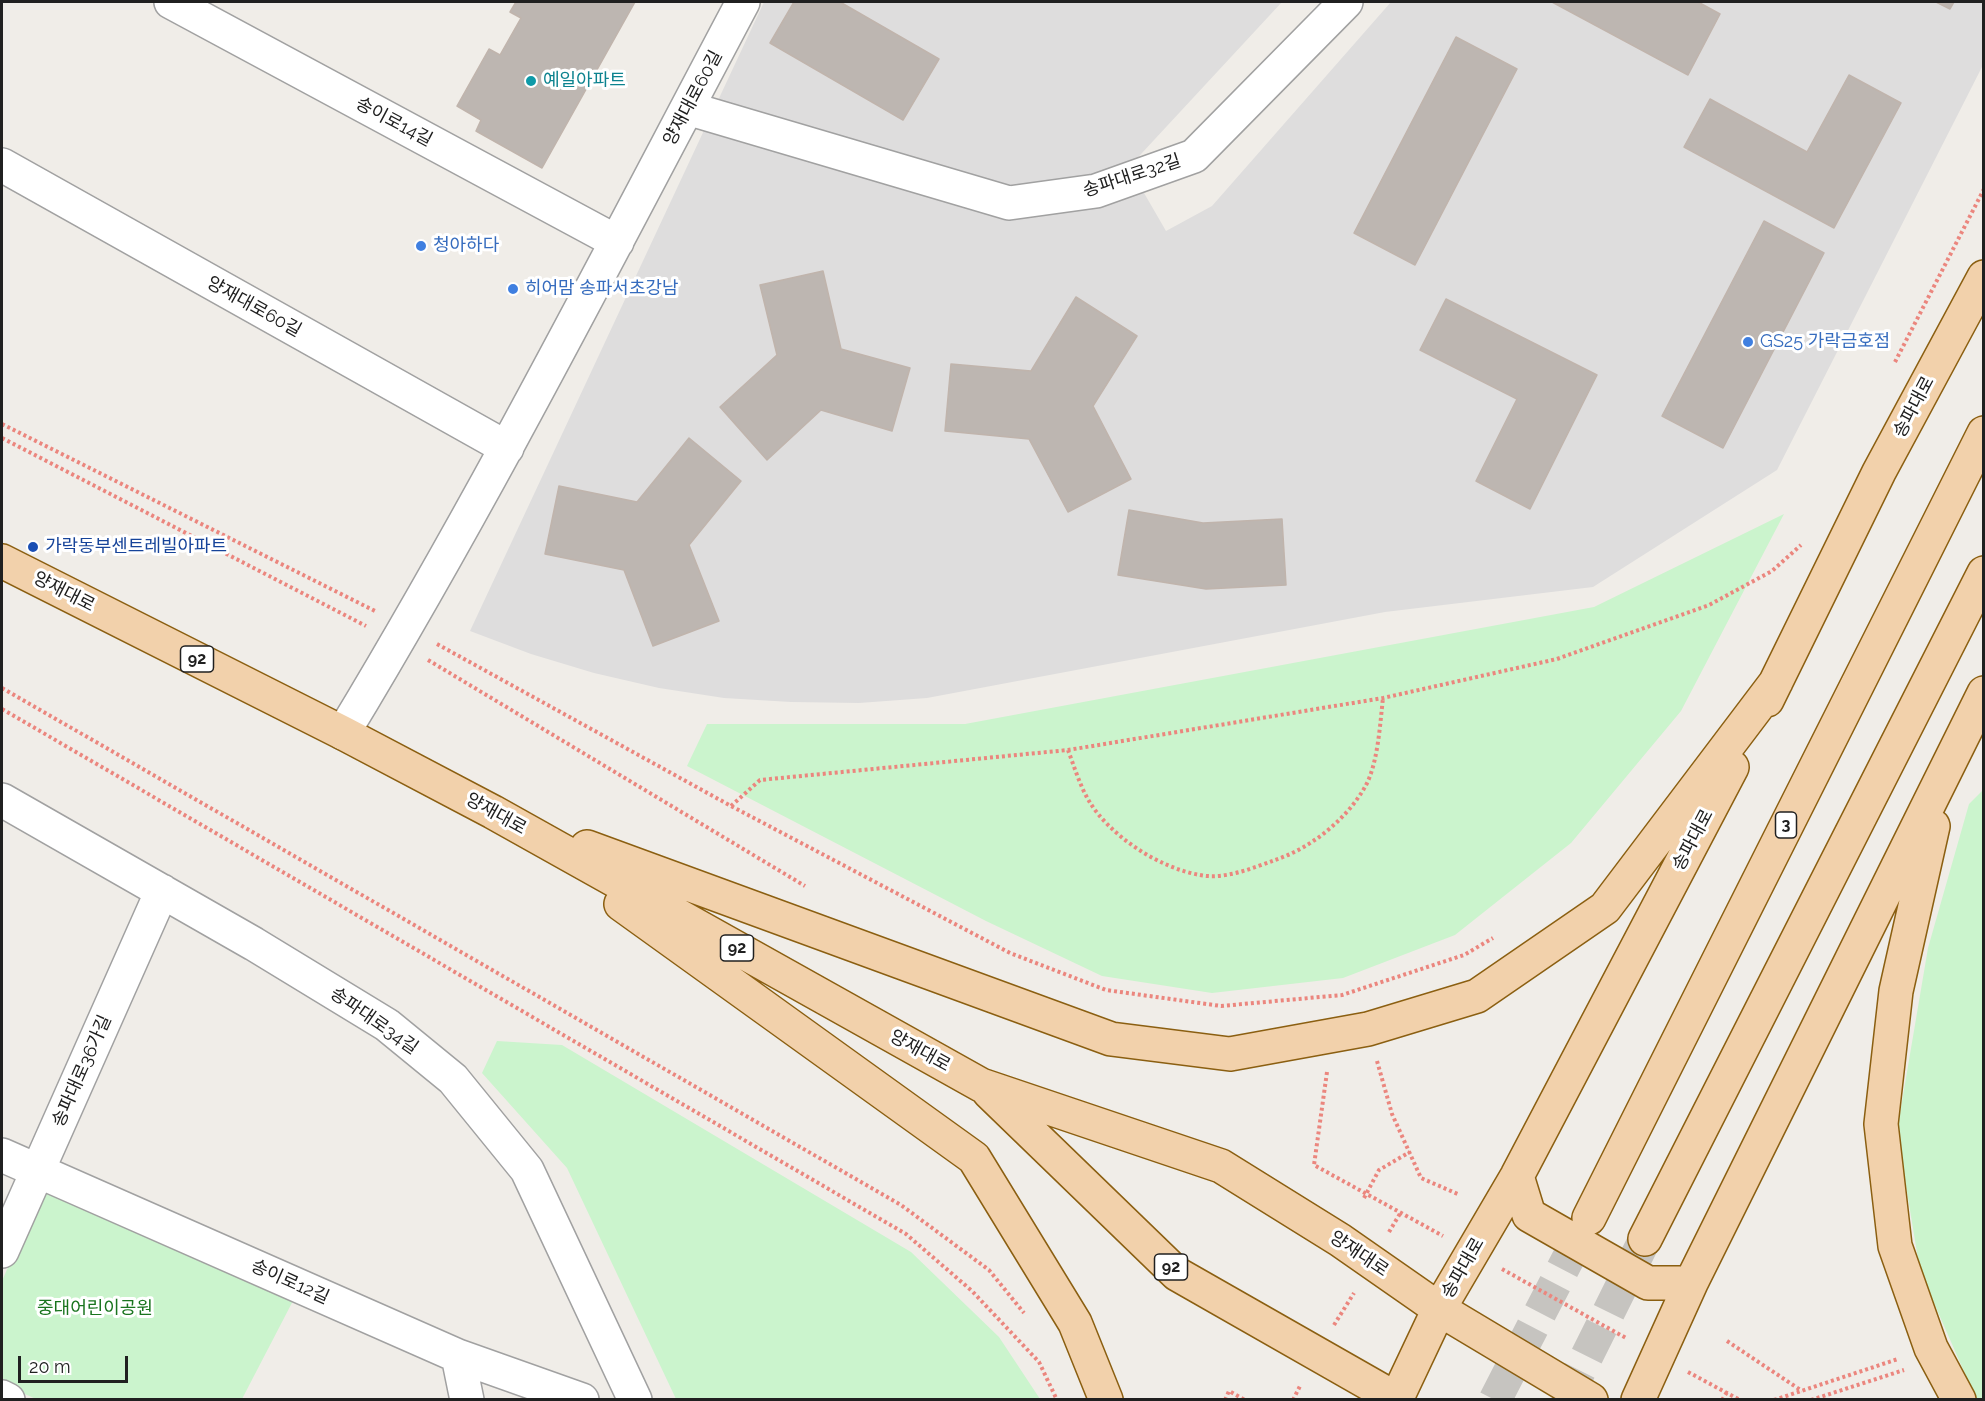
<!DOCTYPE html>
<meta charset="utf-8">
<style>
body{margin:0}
#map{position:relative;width:1985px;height:1401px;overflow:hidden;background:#f0ede8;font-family:Raleway,sans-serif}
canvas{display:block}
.frame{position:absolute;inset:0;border:3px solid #202020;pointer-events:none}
.scale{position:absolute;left:18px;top:1356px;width:110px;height:27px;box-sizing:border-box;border:3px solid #202020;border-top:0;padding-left:8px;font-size:18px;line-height:21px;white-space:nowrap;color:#202020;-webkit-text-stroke:4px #fff;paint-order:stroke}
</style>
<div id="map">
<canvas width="1985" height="1401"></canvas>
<div class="frame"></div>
<div class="scale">20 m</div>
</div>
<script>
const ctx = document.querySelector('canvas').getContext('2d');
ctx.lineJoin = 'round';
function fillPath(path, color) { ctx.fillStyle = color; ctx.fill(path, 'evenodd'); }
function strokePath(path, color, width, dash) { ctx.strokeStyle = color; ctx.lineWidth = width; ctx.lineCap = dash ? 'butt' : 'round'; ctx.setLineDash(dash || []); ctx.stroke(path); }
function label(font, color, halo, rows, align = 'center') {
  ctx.font = font + ' Raleway,"Noto Sans KR",sans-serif'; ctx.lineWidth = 6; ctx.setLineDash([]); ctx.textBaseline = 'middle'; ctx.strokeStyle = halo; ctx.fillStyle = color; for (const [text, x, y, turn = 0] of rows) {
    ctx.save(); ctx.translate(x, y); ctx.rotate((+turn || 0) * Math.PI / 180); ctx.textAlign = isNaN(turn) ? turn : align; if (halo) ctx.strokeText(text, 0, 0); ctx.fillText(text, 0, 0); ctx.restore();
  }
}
fillPath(new Path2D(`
 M764,2H1282L1129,167L1166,231L1212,206L1391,2H1983V65L1777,470L1593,587L1385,612L927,698L859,703L791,702L724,698L659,688L594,673L531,654L470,631Z`), '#dedddd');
fillPath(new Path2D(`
 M1784,514L1681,711L1571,843L1455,935L1343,978L1212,993L1102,976L986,921L687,766L707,724H965L1594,607Z
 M1983,790V1399H1976L1920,1271L1897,1131L1928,948L1969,804Z
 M497,1041L562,1045L911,1252L999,1337L1040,1399H676L567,1168L482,1073Z
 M43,1187L295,1297L242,1399H36L2,1384V1281Z`), '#cbf4cd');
const building = new Path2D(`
 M516,2H635L542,168L476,131L481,120L457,106L489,49L500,55L521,18L510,12Z
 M794,2H840L939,59L903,120L770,43Z
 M1552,2H1698L1720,14L1688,75Z
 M1936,2H1954L1950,9Z
 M1456,37L1517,69L1415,265L1354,233Z
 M1849,75L1901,103L1834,228L1684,147L1710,99L1807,152Z
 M1764,221L1824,253L1723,448L1662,416Z
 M823,271L841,349L910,368L892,431L821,410L767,460L720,407L777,355L760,285Z
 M1076,297L1137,336L1093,406L1131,479L1068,512L1029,439L945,431L951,364L1031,371Z
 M1446,299L1597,375L1530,509L1476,481L1517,399L1420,350Z
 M689,438L741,481L689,545L719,621L653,646L624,570L545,554L559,486L637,502Z
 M1129,510L1203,523L1282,519L1286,585L1206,589L1118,575Z`);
fillPath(building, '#bdb6b1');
strokePath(building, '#c0b4ac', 1.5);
strokePath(new Path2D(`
 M1495,1400L1589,1218
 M1565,1400L1645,1239`), '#c6c4c0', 33, [33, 16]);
const minor = new Path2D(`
 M171,2L617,242
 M687,108L1009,203L1096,191L1194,156L1346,2
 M2,165L507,448
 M343,733C487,495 613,247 743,2
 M2,800L254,944L387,1025L453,1079L527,1170L635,1400
 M2,1155L458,1356L582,1400
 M2,1251L162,891
 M458,1356L467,1400
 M2,1397L8,1400`);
const major = new Path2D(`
 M2,561L343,733L493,812L981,1085L1221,1166L1340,1240L1439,1309L1591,1400
 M1767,700L1879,472L1984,277
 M1933,826L1896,991L1881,1124L1895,1246L1931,1348L1959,1400
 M587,847L1111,1039L1230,1054L1368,1029L1477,996L1605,908L1776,682
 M621,904L974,1158L1075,1323L1106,1400
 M989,1092L1177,1274L1398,1400
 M1517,1176L1529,1215L1648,1283H1691
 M1589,1218L1984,433
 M1645,1239L1984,573
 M1396,1400L1439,1309L1517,1176L1732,767
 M1638,1400L1691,1283L1984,693`);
strokePath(minor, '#a1a1a1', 36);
strokePath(major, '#8b5f11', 36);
strokePath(new Path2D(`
 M1895,362L1984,189
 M2,424L375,611
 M2,438L366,626
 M437,644L731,806L1010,953L1106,990L1221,1006L1342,995L1464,955L1493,938
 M428,660L805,886
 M2,688L901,1205L989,1270L1024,1313
 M2,709L906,1234L972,1291L1039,1362L1057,1400
 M1068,750C1074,766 1080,786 1089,801C1110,836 1159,868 1200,875C1224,880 1253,868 1275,860C1311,848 1346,820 1365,787C1378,764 1380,724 1383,698
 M731,806L760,780L1068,750L1383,698L1557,659L1709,605L1772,571L1801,545
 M1377,1061L1392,1114L1421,1178L1460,1195
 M1327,1072L1314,1165L1443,1236
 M1364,1198L1379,1170L1410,1152
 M1389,1232L1401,1212
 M1502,1269L1626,1338
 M1334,1325L1354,1293
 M1727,1341L1802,1391
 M1688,1372L1740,1400
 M1225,1400L1229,1391L1245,1400
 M1293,1400L1301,1384
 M1722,1400L1727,1392
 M1774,1400L1898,1359
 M1811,1400L1904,1370`), '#eb867e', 4, [3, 3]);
strokePath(minor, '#fff', 33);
strokePath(major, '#f2d1ab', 33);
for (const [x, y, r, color] of [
 [531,81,6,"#0f9aa8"],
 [421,246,6,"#3f7fe0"],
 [513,289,6,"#3f7fe0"],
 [1748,342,6,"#3f7fe0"],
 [33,547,6,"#1a4fb4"]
]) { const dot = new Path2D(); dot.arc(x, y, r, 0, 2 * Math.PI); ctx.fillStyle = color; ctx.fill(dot); strokePath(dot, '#fff', 2); }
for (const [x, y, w] of [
 [197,659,33],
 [1786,825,21],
 [737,948,33],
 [1171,1267,33]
]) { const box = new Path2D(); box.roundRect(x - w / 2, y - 13, w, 26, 4.5); ctx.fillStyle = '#fff'; ctx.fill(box); strokePath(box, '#202020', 1.5); }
label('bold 16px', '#202020', null, [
 ["92",197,659],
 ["3",1786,825],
 ["92",737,948],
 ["92",1171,1267]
]);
label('18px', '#0d838f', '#fff', [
 ["예일아파트",543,81]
], 'left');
label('18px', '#202020', '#fff', [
 ["양재대로60길",693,98,-62],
 ["송이로14길",394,122,28],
 ["송파대로32길",1132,176,-18],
 ["양재대로60길",254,307,29],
 ["송파대로",1914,407,-62],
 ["양재대로",64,592,27],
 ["양재대로",496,814,29],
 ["송파대로",1693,840,-62],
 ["송파대로34길",374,1021,35],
 ["양재대로",920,1051,29],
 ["송파대로36가길",82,1071,-66],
 ["양재대로",1359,1254,34],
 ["송파대로",1463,1268,-60],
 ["송이로12길",290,1282,24]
]);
label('18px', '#366cbe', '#fff', [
 ["청아하다",433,246],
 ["히어맘 송파서초강남",525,289],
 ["GS25 가락금호점",1760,342]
], 'left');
label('18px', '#164399', '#fff', [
 ["가락동부센트레빌아파트",45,547]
], 'left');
label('18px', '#19741e', '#fff', [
 ["중대어린이공원",95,1309]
]);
</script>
